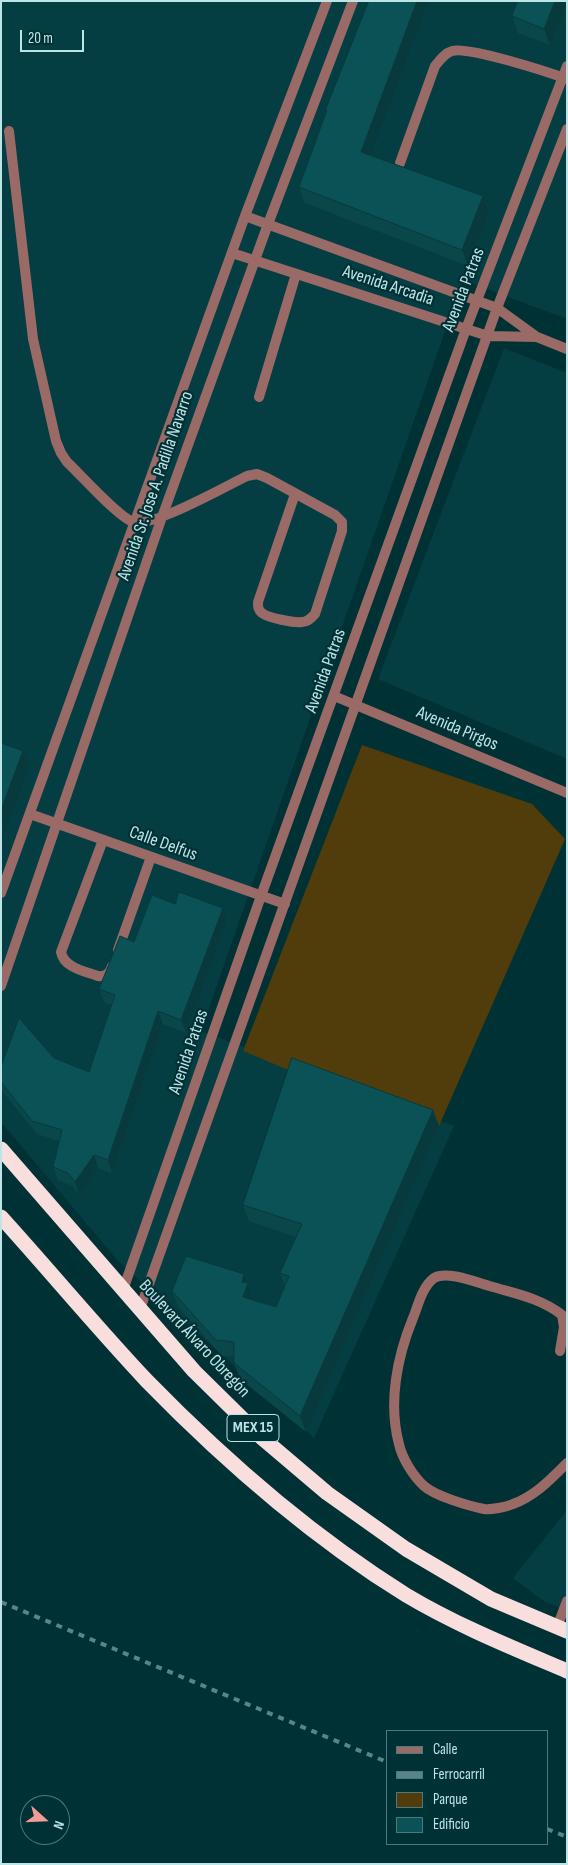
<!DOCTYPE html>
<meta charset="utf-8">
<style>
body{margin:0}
#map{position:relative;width:568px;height:1865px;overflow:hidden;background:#003135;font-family:"Sofia Sans Condensed",sans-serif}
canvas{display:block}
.frame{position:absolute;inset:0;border:2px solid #bde4e7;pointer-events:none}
.legend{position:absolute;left:386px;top:1730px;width:162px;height:115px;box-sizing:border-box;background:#003135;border:1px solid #4c797c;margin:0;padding:6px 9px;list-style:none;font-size:15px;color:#bde4e7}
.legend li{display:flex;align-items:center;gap:10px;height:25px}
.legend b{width:25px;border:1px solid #4c797c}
.north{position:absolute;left:20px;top:1795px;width:50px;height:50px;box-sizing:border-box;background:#003135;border:1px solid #4c797c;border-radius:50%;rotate:110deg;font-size:14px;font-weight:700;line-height:20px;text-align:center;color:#bde4e7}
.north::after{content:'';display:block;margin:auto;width:18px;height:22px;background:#f59b97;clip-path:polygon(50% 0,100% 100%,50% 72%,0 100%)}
.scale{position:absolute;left:20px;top:30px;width:64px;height:22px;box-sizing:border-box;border:2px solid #bde4e7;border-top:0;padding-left:6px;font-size:15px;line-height:18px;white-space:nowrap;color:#bde4e7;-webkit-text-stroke:4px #003135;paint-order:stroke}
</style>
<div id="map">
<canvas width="568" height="1865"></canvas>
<div class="frame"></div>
<ul class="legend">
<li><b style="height:6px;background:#9a6a67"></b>Calle</li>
<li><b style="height:6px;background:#598589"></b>Ferrocarril</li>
<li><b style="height:14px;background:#513c0b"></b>Parque</li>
<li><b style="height:14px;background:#0b5257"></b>Edificio</li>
</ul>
<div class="north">N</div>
<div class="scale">20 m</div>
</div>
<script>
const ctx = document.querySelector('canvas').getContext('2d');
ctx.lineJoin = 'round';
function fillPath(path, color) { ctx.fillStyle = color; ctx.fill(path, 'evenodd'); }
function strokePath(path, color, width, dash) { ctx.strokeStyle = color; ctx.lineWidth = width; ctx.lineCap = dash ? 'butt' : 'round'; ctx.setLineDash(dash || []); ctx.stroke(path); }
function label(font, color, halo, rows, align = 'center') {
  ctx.font = font + ' "Sofia Sans Condensed",sans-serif'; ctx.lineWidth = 4.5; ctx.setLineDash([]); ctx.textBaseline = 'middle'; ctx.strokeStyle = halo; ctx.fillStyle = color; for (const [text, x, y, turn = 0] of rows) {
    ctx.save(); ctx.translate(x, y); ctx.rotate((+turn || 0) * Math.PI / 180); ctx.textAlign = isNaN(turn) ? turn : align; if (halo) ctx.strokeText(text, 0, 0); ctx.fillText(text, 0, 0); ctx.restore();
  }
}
fillPath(new Path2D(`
 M1,1H567V319L463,280L201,1031L454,1126L314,1438L117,1260L1,1122Z
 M504,348L567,373V759L378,679Z
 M567,1510V1610L545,1602L513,1578Z`), '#043e43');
fillPath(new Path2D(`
 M362,745L532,804L565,839L439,1126L298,1074L243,1051Z`), '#513c0b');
strokePath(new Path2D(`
 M9,131L33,339L56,441L61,453L67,462C81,475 118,517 133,522C152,528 226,486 247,476L257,474L267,478L335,515L342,522V531L315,614C311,618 308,622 302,622C294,623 268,618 262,613C258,610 258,607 258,602L295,494
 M400,163L435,66C440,60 445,53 452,51C468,46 548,72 567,79
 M259,397L296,274
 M103,840L61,952C64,968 85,971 98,976C105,977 110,973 112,966
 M118,950L151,857
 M560,1351L564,1327L562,1315C542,1299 517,1294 493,1287C478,1283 447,1270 434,1278C422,1287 418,1306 413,1318C397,1357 388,1403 399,1444C402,1458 413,1476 424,1486C435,1496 469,1506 484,1509C491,1510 506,1507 513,1504C535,1496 551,1479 567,1463
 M557,1627L567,1601`), '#9a6a67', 10);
strokePath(new Path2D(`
 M245,216L497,308L537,337L567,349
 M232,253L488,336L537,337
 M334,696L567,793
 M30,814L285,904
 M1,893L245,216L327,1
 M1,986L162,517L268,224L353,1
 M123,1290L261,896L466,329L567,66
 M140,1309L497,308L567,129`), '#9a6a67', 10);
strokePath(new Path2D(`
 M1,1149L194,1371L261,1437L327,1493L406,1549L491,1599L567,1631
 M1,1217C50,1271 97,1328 147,1381C225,1461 311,1536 406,1595C456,1625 513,1648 567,1671`), '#f8dfdd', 15);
strokePath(new Path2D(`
 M1,1602L387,1762
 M547,1829L567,1837`), '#598589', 4, [6, 6]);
fillPath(new Path2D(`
 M429,1L372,156L483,196L489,212L468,266L305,203L299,187L327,112L326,109Z
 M567,1L550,45L518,33L512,16Z
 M175,904L227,921L186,1033L163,1024L112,1173L98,1168L79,1195L73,1186L58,1180L53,1167L59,1141L37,1134L2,1091L1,1088V1067L54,1058L89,1072L111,1005L104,1002L99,989L134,942Z
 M439,1126L306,1432L240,1379L234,1363V1357L222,1356L178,1307L172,1291L244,1274L253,1300L276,1307L285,1287L280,1273L296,1237L249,1221L243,1205Z`), '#09474b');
fillPath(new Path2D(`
 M417,1H429L367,168L361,152Z
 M555,1H567V3L550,45L544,29Z
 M483,196L489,212L468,266L462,250Z
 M23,751L29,767L1,842V810Z
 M223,908L227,921L186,1033L181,1020Z
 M158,1011L163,1024L112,1173L108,1160Z
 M433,1110L439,1126L306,1432L300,1416Z
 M94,1155L98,1168L79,1195L75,1182Z
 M244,1274L253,1299L249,1313L243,1297L242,1282Z`), '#08393d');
const building = new Path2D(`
 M369,1H417L361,152L483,196L462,250L299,187L327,110L326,109Z
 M518,1H555L544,29L512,16Z
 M1,743L23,751L1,810Z
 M179,892L223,908L181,1020L158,1011L108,1160L94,1155L75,1182L68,1173L53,1167L62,1130L32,1121L1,1082V1067L19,1018L54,1058L89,1072L115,995L99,989L120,936L134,942L152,895L175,904Z
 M292,1058L433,1110L300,1416L234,1363V1342L216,1340L172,1291L186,1256L244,1274L242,1282L248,1283L243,1297L276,1307L289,1276L280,1273L302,1224L243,1205Z`);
fillPath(building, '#0b5257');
strokePath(building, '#08393d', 1);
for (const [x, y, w] of [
 [253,1428,52]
]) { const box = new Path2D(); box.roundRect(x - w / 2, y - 13.5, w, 27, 4); ctx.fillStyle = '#003135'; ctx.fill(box); strokePath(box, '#bde4e7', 1); }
label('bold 16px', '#bde4e7', null, [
 ["MEX 15",253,1428]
]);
label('18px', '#bde4e7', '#003135', [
 ["Avenida Arcadia",388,286,18],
 ["Avenida Patras",464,290,-69],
 ["Avenida Sr. Jose A. Padilla Navarro",156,486,-71],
 ["Avenida Patras",326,671,-70],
 ["Avenida Pirgos",457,729,23],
 ["Calle Delfus",163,844,20],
 ["Avenida Patras",189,1052,-71],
 ["Boulevard Álvaro Obregón",194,1339,47]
]);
</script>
